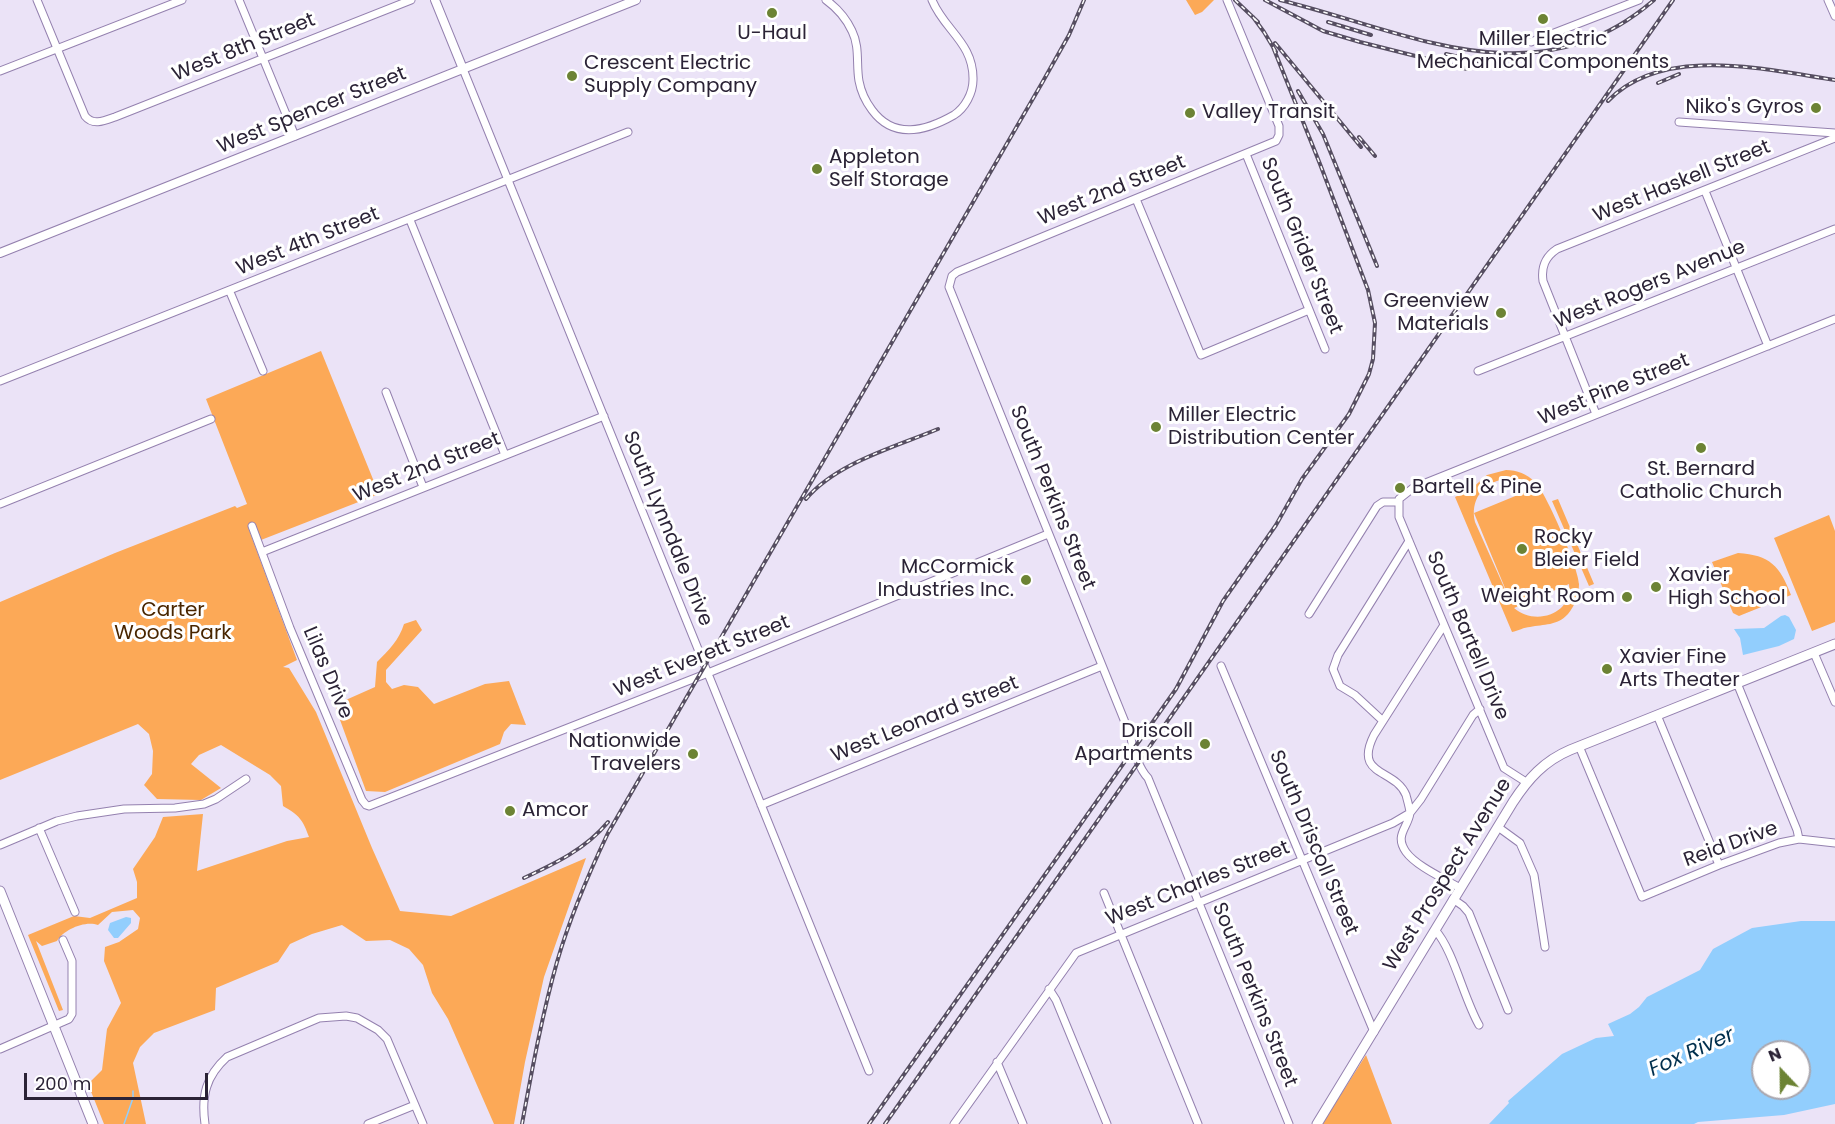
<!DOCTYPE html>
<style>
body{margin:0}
#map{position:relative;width:1835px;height:1124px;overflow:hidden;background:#ebe3f7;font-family:Poppins,sans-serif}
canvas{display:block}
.north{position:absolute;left:1751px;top:1040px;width:60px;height:60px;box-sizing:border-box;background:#fff;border:2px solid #aaa7af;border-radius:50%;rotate:338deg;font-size:16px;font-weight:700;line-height:24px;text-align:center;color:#2b2336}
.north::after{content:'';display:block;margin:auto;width:21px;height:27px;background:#6c8334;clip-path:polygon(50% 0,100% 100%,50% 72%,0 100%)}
.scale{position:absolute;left:24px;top:1073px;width:184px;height:27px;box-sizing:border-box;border:3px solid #2b2336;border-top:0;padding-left:8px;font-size:18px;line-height:21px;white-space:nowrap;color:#2b2336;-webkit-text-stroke:4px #fff;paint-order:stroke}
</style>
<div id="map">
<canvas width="1835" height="1124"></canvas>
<div class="north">N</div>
<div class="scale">200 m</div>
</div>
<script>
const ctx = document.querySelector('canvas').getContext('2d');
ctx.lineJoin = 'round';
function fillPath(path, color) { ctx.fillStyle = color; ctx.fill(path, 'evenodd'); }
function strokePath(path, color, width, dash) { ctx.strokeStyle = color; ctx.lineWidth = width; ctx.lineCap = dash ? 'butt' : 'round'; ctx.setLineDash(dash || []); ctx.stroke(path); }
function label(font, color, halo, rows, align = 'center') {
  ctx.font = font + ' Poppins,sans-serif'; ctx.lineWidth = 6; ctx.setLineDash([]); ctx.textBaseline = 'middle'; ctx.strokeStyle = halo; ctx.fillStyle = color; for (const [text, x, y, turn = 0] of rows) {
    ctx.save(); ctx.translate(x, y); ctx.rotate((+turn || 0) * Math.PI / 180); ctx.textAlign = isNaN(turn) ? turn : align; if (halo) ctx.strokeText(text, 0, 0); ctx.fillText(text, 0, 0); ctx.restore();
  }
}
fillPath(new Path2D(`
 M1186,0H1214L1202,12L1195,15Z
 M321,351L379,494L261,540L255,525L248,527L297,660L283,667L289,668L316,712L372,848L400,911L451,916L586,858L544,977L525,1062L514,1124H494L448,1019L432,993L423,965L409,949L390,940L366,941L342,925L312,934L290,944L278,962L216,988L215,1010L154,1033L140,1047L133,1063L146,1124H104L88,1084L102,1070L107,1029L121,1003L104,961L105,947L119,942L138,929L140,918L133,910L112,912L98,925C85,920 63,930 57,941L42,946L36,941L63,1010L59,1011L28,935L74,916L90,918L137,898V882L133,869L155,837L163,817L203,814L197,871L287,841L309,837C303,820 299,815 283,806L281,786L270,775L221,745L199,755L191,764L221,788L201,800L157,799L144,785L152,774L153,751L149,734L138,724L0,780V602L115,553L235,506L237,508L247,504L206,399Z
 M1506,470C1517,470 1527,474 1535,482C1546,492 1579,569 1579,584C1579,594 1575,606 1568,614C1557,626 1544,624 1530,627C1524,627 1518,631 1512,632L1455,497L1471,489L1487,475ZM1504,479L1519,482L1530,490L1474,513L1512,605L1475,522C1470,501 1482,483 1504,479ZM1569,584C1573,615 1534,626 1514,608Z
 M1558,499L1594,584L1589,586L1552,501Z
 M1829,515L1835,531V622L1812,631L1774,538Z
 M1738,553C1770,555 1780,566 1791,595L1739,616L1733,613L1712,562Z
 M416,620L422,630L386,670V682L392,689L404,685L418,687L434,704L485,684L509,681L526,725L511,724L504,732L500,744L385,792L366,791L336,709L339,703L375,687L377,662C389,650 399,640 404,624Z
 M1366,1055L1392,1124H1322Z`), '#fca957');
fillPath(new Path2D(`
 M1785,615L1789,617L1796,630L1794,639L1779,646L1743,655L1740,638L1734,629L1764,628L1781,616Z
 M126,917L131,918V923L118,938H114L108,930L110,923Z
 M1801,921H1835V1104L1784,1115L1698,1122L1694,1124H1489L1509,1103L1508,1101L1562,1054L1596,1038L1614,1036L1608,1024L1630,1014L1639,1007L1647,997L1700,970L1713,949L1752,928ZM1763,1052H1799V1088H1763Z`), '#92cefd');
strokePath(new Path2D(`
 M124,1124L133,1098V1091`), '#92cefd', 1.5);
const minor = new Path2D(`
 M37,0L85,116C93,126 104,121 115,117L411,0
 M239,0L295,136
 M826,0C837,8 846,18 852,31C860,47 856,64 859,81C861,92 866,102 872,110C894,140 926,131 954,115C965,108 973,93 973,80C974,43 944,30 932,0
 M1227,0L1279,126V135L1276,141L957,272L952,276L949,287L1131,737C1132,749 1140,770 1148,778L1289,1124
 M1828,0L1835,16
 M1531,42L1639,0
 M463,69L869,1071
 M0,71L182,0
 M1679,122L1835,133
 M1246,154L1325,349
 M1705,191L1768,346
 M1136,199L1201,355L1309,310
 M410,220L505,455
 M230,292L263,371
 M1478,371L1835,229
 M0,381L628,132
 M386,392L423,487
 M1596,414L1543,281C1541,267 1545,257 1557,249L1835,138
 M0,504L211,419
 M252,526L290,628L362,800L366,805L369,806L708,673L1048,534
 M262,552L604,416
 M1309,614L1377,506L1383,502H1398
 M1444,625L1374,735C1353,777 1395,768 1406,795C1407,799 1410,809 1410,813C1408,828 1394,835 1406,852C1416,866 1445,879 1460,888
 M1814,653L1835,702
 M1221,666L1374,1032
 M1737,683L1797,830L1799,839
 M1657,715L1719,865
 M1383,721L1355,695L1340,686L1333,669L1338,655L1409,541
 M1579,746L1642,897L1719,865L1779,843L1799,839L1835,843
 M1526,782L1504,768L1399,517V499L1413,488L1835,319
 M761,805L1102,666
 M1498,827L1520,843L1534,875L1545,947
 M39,828L75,912
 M0,845L57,821L77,816L124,809L175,808L204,804L216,799L246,779
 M1104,893L1198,1124
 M1453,899L1463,906L1469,913L1508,1010
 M1435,930C1453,949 1464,999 1479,1025
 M1049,989L1056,1000L1107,1124
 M0,1049L69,1019L72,1014V961L63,940
 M997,1062L1023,1124
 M205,1124C201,1096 206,1076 227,1057L319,1018L346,1016L357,1018L378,1030L387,1039L423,1124
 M368,1124L415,1105
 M954,1124L1076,953L1393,823L1410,813L1421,799L1473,715L1480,709`);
const tertiary = new Path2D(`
 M435,0L463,69
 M0,253L636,0`);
const secondary = new Path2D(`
 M0,891L93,1124
 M1317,1124L1513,802C1528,779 1544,761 1570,750L1835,644`);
strokePath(minor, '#9481af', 9);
strokePath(tertiary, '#9481af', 10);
strokePath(secondary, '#9481af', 11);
strokePath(minor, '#fff', 7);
strokePath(tertiary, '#fff', 8);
strokePath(secondary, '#fff', 9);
const rail = new Path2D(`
 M1235,0L1258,22
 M1265,0L1323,31L1360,42L1467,69
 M1280,0C1409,32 1536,102 1654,0
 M1253,17L1264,32L1276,52
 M1328,22L1371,35
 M1275,43L1361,147
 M1446,54L1481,62
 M1658,83L1679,74
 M1298,91L1323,134L1377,266
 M1608,101C1663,44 1766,70 1835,80
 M1359,137L1375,156
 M806,499C836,463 895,447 938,429
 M524,878C554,864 586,849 608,822
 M522,1124C532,1070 542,1015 557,962C570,917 588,875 608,833L1042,83L1069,35L1084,0
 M869,1124L1176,689L1223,601L1276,525L1302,479L1349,414L1369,374L1373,359L1375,323L1368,290L1320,164L1273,47
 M885,1124L1673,0`);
strokePath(rail, '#564e61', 4);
strokePath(rail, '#fff', 1.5, [4.5]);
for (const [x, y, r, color] of [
 [772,13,6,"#6c8334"],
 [1543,19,6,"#6c8334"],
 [572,76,6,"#6c8334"],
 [1816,108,6,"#6c8334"],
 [1190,113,6,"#6c8334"],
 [817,169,6,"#6c8334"],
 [1501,313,6,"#6c8334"],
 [1156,427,6,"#6c8334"],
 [1701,448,6,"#6c8334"],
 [1400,488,6,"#6c8334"],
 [1522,549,6,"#6c8334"],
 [1026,580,6,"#6c8334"],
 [1656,587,6,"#6c8334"],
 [1627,597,6,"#6c8334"],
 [1607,669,6,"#6c8334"],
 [1205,744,6,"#6c8334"],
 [693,754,6,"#6c8334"],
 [510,811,6,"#6c8334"]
]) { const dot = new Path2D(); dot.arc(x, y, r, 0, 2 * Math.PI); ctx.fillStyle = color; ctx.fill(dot); strokePath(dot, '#fff', 2); }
label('20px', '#2b2336', '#fff', [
 ["U-Haul",772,34,"center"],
 ["Miller Electric",1543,40,"center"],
 ["Mechanical Components",1543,63,"center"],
 ["Crescent Electric",584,64],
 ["Supply Company",584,87],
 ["Niko's Gyros",1804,108,"right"],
 ["Valley Transit",1202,113],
 ["Appleton",829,158],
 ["Self Storage",829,181],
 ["Greenview",1489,302,"right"],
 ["Materials",1489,325,"right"],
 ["Miller Electric",1168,416],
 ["Distribution Center",1168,439],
 ["St. Bernard",1701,470,"center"],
 ["Catholic Church",1701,493,"center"],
 ["Bartell & Pine",1412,488],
 ["Rocky",1534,538],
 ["Bleier Field",1534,561],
 ["McCormick",1014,568,"right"],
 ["Industries Inc.",1014,591,"right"],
 ["Xavier",1668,576],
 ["High School",1668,599],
 ["Weight Room",1615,597,"right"],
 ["Xavier Fine",1619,658],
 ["Arts Theater",1619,681],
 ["Driscoll",1193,732,"right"],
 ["Apartments",1193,755,"right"],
 ["Nationwide",681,742,"right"],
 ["Travelers",681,765,"right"],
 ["Amcor",522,811]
], 'left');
label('20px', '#2b2336', '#fff', [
 ["West 8th Street",244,48,-22],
 ["West Spencer Street",312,111,-22],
 ["West Haskell Street",1682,182,-22],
 ["West 2nd Street",1112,191,-22],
 ["West 4th Street",308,242,-22],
 ["South Grider Street",1301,246,68],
 ["West Rogers Avenue",1650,285,-22],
 ["West Pine Street",1614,390,-22],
 ["West 2nd Street",427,468,-22],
 ["South Perkins Street",1052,498,68],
 ["South Lynndale Drive",667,529,68],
 ["South Bartell Drive",1467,636,67],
 ["West Everett Street",702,657,-22],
 ["Lilas Drive",327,673,67],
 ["West Leonard Street",925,720,-22],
 ["South Driscoll Street",1313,843,67],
 ["Reid Drive",1731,845,-20],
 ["West Prospect Avenue",1448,875,-58],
 ["West Charles Street",1198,884,-22],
 ["South Perkins Street",1254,995,68]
]);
label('20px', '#492600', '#fff', [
 ["Carter",173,611],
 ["Woods Park",173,634]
]);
label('italic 21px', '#002f4d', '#fff', [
 ["Fox River",1692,1053,-24]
]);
</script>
